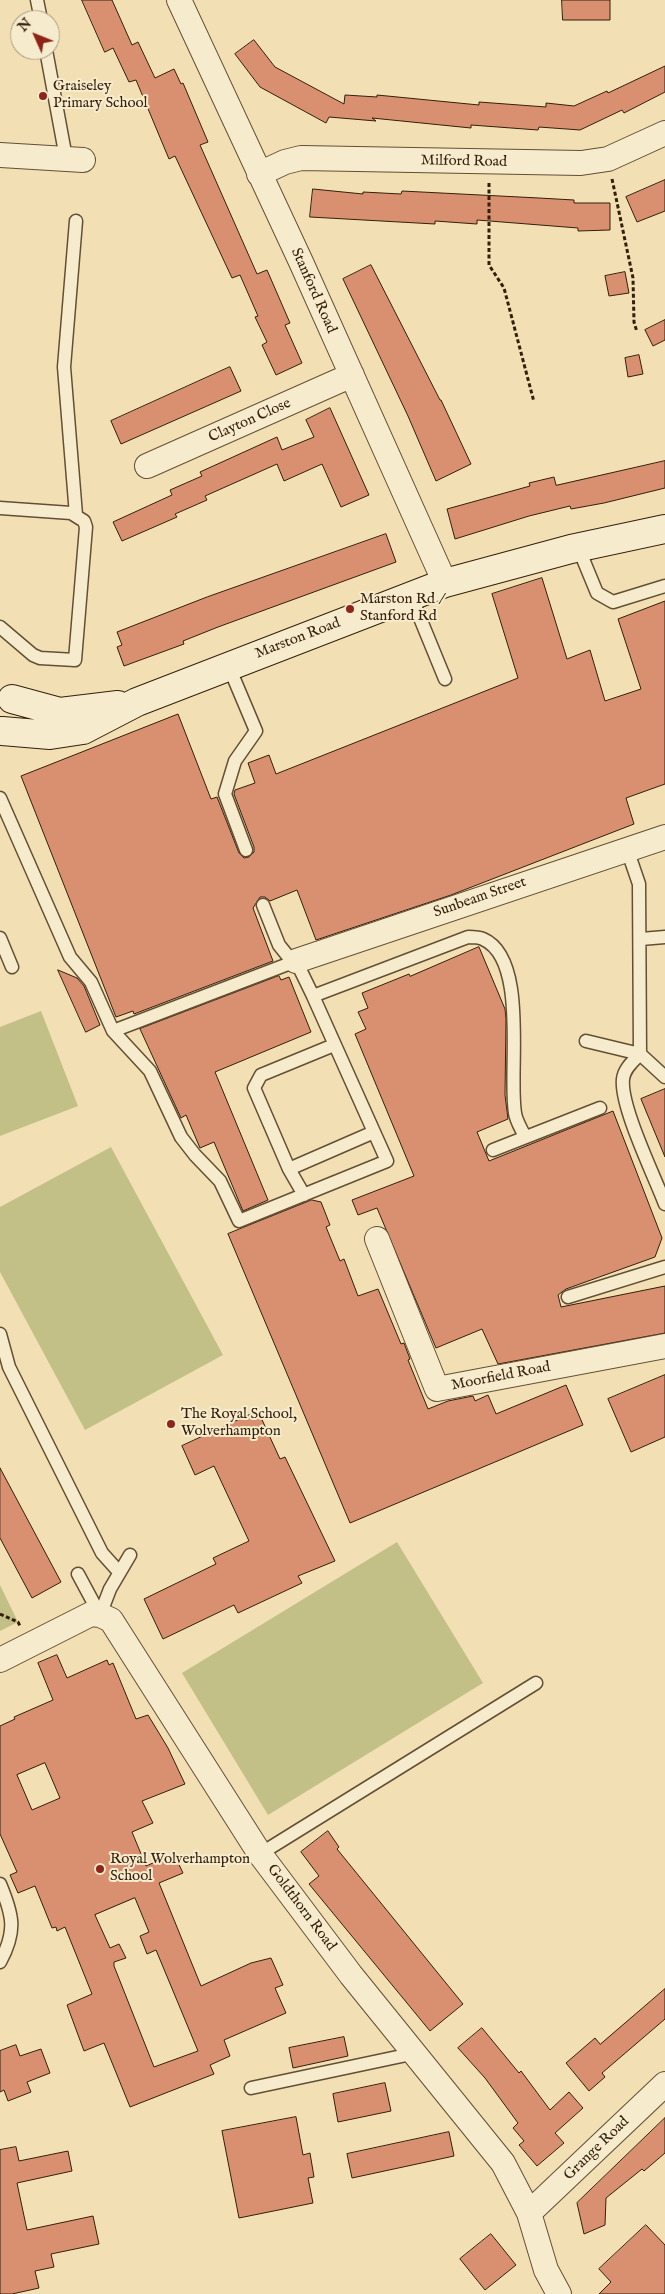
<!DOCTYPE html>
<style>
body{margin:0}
#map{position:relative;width:665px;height:2294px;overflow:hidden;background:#f2e0b4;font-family:"IM FELL English",serif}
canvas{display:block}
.north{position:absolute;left:10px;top:10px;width:50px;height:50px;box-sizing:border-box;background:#f7ebce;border:1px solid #a99980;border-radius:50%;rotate:314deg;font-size:14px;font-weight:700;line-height:20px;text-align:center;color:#331f0a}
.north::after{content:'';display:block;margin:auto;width:18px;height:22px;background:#8f2418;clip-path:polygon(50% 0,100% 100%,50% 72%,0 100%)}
</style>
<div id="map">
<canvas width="665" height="2294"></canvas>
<div class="north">N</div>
</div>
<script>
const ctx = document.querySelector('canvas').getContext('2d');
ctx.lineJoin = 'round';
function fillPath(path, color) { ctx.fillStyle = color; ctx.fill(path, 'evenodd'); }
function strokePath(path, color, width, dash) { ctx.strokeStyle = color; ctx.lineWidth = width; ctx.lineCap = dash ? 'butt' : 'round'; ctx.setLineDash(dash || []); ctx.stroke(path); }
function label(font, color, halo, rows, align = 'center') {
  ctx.font = font + ' "IM FELL English",serif'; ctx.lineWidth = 4; ctx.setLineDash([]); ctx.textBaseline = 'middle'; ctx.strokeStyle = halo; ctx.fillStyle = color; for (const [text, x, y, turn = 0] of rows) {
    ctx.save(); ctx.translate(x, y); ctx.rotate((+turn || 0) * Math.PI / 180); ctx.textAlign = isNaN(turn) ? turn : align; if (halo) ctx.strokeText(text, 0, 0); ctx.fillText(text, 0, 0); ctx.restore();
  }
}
fillPath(new Path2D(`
 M41,1011L78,1106L0,1136V1027Z
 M111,1147L223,1355L85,1430L0,1272V1207Z
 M397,1542L483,1683L268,1815L182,1673Z
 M0,1585L18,1622L0,1631Z`), '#c2c087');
const building = new Path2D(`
 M82,0H112L132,45L138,42L155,78L174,69L181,84L183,83L208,142L200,145L257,274L267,270L290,323L285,325L302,363L276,375L262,345L267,342L255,317L258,316L240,275L232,278L175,156L169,159L136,80L129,82L113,48L105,52Z
 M562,0H610V20H563Z
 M254,40L275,67L344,104L345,95L377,97V95L479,105V102L546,107V103L574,106L607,91L608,93L665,66V92L624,113L622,110L580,130L539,127L538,130L471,125V128L372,118L376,121L329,117L326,123L260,87L235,54Z
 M665,180V211L637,222L626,197Z
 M313,189L363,194V192L401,194L402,191L539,198L574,200V203H610V230L578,231V228L477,220V224L435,221V224L310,217Z
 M371,265L440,400H441L471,464L436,481L408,416L343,279Z
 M625,272L629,293L609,296L605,276Z
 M665,320V340L653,346L645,330Z
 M639,355L643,374L628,377L625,358Z
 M230,367L241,391L121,444L111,421Z
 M330,408L369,495L341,507L322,464L284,481L277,464L205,496L207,500L175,514L177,517L122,541L113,522L172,495L170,490L202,476L200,472L277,437L282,450L314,437L306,420Z
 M665,461V488L604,503L571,509L570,506L529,516L455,539L447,509L530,486L529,483L554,477L556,485Z
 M386,534L396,562L218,627L183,641L184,644L124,666L117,647L122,645L117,632L207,597Z
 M542,578L567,659L590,650L605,701L641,689L618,619L665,601V784L626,798L634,824L451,895L316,940L297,890L270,901L265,897H260L253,908L273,961L134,1014L133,1011L116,1017L21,776L178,714L211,799L217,797L239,853L244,858L249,857L254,852V847L234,794L235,790L255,783L248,763L269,755L276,774L518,678L492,594Z
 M479,947L505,1009L506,1019L505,1095L508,1119L477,1132L489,1161L613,1111L662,1238L655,1257L566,1289L558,1295L561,1307L665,1286V1333L498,1364L482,1329L436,1348L377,1208L358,1215L352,1200L414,1176L355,1034L366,1029L358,1012L368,1008L362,993L409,974L410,976Z
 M58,970L77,978L84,986L100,1025L86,1032Z
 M279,976L281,980L289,977L311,1032L215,1072L268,1200L243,1211L214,1142L200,1148L186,1115L181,1118L140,1029Z
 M665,1089V1157L641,1099Z
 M312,1200L321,1202L330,1225L326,1227L340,1261L344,1259L358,1296L378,1289L401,1344L404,1343L410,1359L408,1360L428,1409L448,1401L473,1396L475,1401L488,1395L496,1414L566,1385L583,1425L350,1523L228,1234Z
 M665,1375V1437L631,1452L608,1399Z
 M258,1411L280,1459L285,1457L335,1561L298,1576L302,1583L238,1613L234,1605L163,1639L144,1599L216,1564L213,1558L249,1541L214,1466L195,1475L182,1446Z
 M0,1468L61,1582L32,1598L0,1538Z
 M57,1655L67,1678L107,1660L109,1665L113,1663L136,1719L148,1715L168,1748L185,1784L142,1801L153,1823L132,1832L146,1866L174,1854L183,1873L159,1883L201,1986L251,1963L271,1958L283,1985L275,1988L286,2013L224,2040L230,2056L210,2065L214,2074L130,2107L104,2043L84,2051L67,2005L92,1994L65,1927L57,1931L56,1927L52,1928L35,1886L18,1893L10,1875L17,1872L0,1834V1726L15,1719L14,1717L53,1700L38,1663ZM45,1763L60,1798L32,1810L17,1775ZM135,1898L149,1932L140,1936L147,1954L156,1950L198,2051L154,2067L114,1966V1962L126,1958L119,1944L110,1948L95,1915Z
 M328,1831L339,1847L337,1849L463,2004L430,2031L309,1884L319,1876L301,1852Z
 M665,1989V2019L602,2073L605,2077L589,2091L566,2063L595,2038L600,2044Z
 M482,2028L519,2073L521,2071L550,2110L569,2092L583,2108L555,2133L564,2143L537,2166L519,2145L524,2141L513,2128L518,2123L485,2078L458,2048Z
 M344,2037L348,2056L293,2068L289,2048Z
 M16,2045L20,2056L41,2049L50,2073L27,2082L31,2092L8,2101L4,2090L0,2092V2051Z
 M385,2083L391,2111L338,2122L333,2094Z
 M296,2117L303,2155L310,2153L314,2177L308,2178L313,2203L239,2218L222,2131Z
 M665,2118V2153L644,2171L642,2169L606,2198L605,2225L584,2234L577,2203Z
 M449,2132L454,2156L352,2178L347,2154Z
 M16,2147L19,2161L68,2151L72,2171L17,2183L27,2230L93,2216L99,2244L51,2254L54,2267L35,2271L39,2288L12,2294H0V2150Z
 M646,2225L665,2245V2294H599L611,2282L599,2269Z
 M491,2234L516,2265L485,2290L460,2259Z`);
fillPath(building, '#d99071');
strokePath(building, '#331f0a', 1);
const lane = new Path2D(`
 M37,0L41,20
 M46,50L66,158
 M76,221L64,367L76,515
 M0,508L71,513L84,521L86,527L75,660L40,658L33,655L0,627
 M578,547L597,593L613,602L665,586
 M411,596L445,679
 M229,667L256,731L235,761L225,794L246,850
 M0,798L70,957L91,982L113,1031L296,961
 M0,938L12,967
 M641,939L665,937
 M313,996L468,937C472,937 479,937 483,939C529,959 508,1073 515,1113C516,1121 522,1130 525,1137
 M113,1031L150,1071L181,1137L195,1155L220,1181L239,1221L387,1161L313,996L296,961L287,955L279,945L263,905
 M586,1041L640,1054L639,884L627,849
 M665,1077L640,1054C633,1061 624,1069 623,1079C620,1106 654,1175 665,1204
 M493,1150L600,1108
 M289,1169L374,1132
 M304,1195L289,1169L254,1088L261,1075L334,1045
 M568,1297L665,1267
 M0,1334L9,1367L102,1553L119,1572
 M78,1574L100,1615
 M100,1615L110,1589L130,1555
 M260,1854L536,1683
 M0,1884C13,1915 17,1931 0,1962
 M251,2088L416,2053`);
const street = new Path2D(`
 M179,0L301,262L445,583
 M0,155L83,160
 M259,174L285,162L301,158L581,163L608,159L665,133
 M147,466L352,375
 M296,961L665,837
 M377,1239L437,1389L665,1346
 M0,1660L91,1614L100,1615L111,1620L260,1854L351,1975L503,2163L529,2213L546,2270L559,2294
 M529,2213L665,2084`);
const secondary = new Path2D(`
 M12,699L60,712L118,705
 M2,731L50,735L83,730L137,702L445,583L571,549L665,529`);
strokePath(lane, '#634f34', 15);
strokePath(street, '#634f34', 26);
strokePath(secondary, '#331f0a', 30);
strokePath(new Path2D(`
 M612,179L633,278L634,322L637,332
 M489,183V265L504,288L534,402
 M0,1614L18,1622L20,1626`), '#331f0a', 3, [4, 2.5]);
strokePath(lane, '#f7ebce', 12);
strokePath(street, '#f7ebce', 24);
strokePath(secondary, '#f7ebce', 28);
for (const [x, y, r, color] of [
 [43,96,5,"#8f2418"],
 [350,609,5,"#8f2418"],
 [171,1424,5,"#8f2418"],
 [100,1869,5,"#8f2418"]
]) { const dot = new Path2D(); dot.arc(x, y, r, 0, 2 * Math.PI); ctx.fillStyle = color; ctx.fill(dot); strokePath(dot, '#f7ebce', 2); }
label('15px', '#331f0a', '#f7ebce', [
 ["Graiseley",53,87],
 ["Primary School",53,104],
 ["Marston Rd /",360,600],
 ["Stanford Rd",360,617],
 ["The Royal School,",181,1415],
 ["Wolverhampton",181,1432],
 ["Royal Wolverhampton",110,1860],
 ["School",110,1877]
], 'left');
label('15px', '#331f0a', '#f7ebce', [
 ["Milford Road",464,162,1],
 ["Stanford Road",313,291,66],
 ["Clayton Close",250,421,-24],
 ["Marston Road",298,639,-21],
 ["Sunbeam Street",480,898,-19],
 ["Moorfield Road",501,1377,-11],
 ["Goldthorn Road",301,1908,53],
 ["Grange Road",597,2149,-44]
]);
</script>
